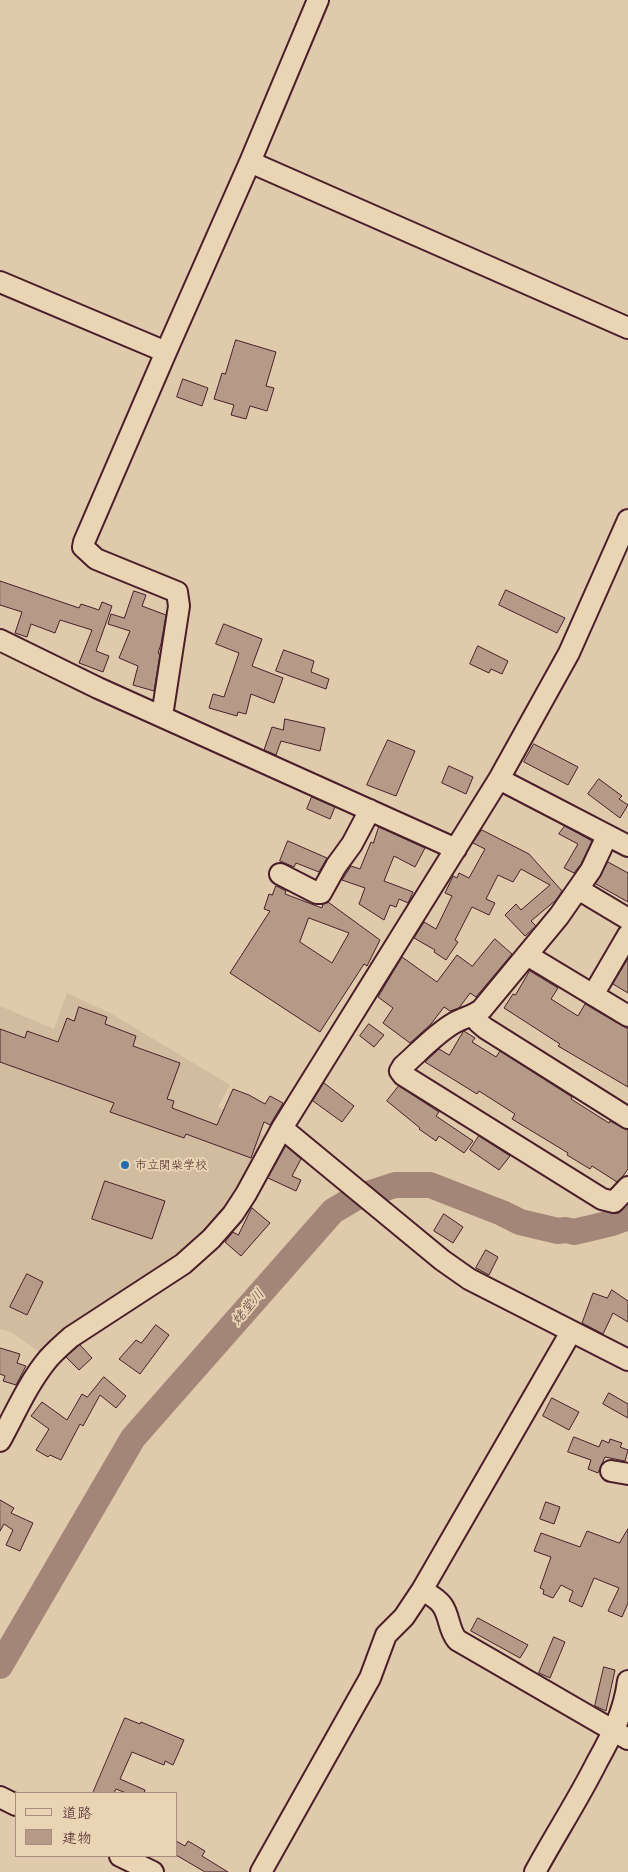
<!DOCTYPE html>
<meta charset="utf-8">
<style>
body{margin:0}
#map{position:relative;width:628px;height:1872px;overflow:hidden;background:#dfcaab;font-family:Mali,"Klee One",sans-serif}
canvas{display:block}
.legend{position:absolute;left:15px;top:1792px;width:162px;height:65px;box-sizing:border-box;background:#e9d5b3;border:1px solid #a98c7d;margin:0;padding:6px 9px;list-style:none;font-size:15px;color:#4a1f2b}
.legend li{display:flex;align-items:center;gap:10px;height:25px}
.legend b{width:25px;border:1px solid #a98c7d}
</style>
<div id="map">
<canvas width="628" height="1872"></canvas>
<ul class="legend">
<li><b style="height:6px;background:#e9d5b3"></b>道路</li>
<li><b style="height:14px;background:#b59a87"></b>建物</li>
</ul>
</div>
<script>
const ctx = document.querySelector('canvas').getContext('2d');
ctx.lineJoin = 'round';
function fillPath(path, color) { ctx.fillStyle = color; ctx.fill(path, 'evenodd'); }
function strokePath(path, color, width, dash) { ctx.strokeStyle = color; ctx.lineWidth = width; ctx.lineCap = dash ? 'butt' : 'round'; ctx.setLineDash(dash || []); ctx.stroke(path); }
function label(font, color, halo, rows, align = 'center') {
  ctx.font = font + ' Mali,"Klee One",sans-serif'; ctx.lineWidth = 4; ctx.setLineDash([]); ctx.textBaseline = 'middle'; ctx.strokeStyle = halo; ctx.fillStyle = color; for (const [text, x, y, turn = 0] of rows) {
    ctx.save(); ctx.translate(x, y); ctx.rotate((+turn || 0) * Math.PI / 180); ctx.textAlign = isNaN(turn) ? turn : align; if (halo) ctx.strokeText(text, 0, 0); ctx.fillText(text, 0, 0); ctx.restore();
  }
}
fillPath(new Path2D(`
 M67,993L110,1013L230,1085L218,1107L266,1137L234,1193L217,1219L186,1248L41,1353L11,1332L0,1329V1006L54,1029Z`), '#d2bca0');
strokePath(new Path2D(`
 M0,1666L133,1438L333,1211L355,1198L395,1185H430L502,1213L520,1222L558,1231L566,1230L574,1232L612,1223L628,1217`), '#a48678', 26);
const building = new Path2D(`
 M236,340L276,352L266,386L274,388L267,411L250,406L246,419L231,415L234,405L214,399L222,373L225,374Z
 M183,379L208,388L202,406L177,397Z
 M0,581L79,608L81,604L99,610L102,602L112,606L96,651L109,656L103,672L79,663L92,630L60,620L55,633L31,624L27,637L15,633L22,612L0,605Z
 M506,590L565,618L557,633L499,605Z
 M134,591L146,595L142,606L166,615L161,644L158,653L160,654L154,691L133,685L138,666L119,658L130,631L108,624L111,614L124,618Z
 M224,624L262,639L252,666L283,678L274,703L251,694L246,714L238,712L237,716L209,708L213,694L224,697L239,653L216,644Z
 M478,646L508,661L502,674L491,669L489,673L470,664Z
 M284,650L314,661L311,672L329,679L326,689L276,671Z
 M285,719L325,728L320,751L281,741L276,755L264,750L272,727L283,730Z
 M388,740L415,751L396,796L367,785Z
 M534,744L578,767L568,785L524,762Z
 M449,766L473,777L466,794L442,783Z
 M599,779L622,796L619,799L628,805L620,818L588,794Z
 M312,797L335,807L330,819L307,809Z
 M565,826L592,841L581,864L574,873L564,868L578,844L559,834Z
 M379,827L425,848L415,867L394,856L384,881L413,892L408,903L399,899L396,907L390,905L384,920L359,904L365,888L342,880L351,866L360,869L371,842L373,843Z
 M482,830L529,854L562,891L556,900L531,921L536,926L525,936L505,915L516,904L521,910L550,885L521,869L513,882L498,875L486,899L495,903L489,915L472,907L455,940L458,942L446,960L434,952L435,950L414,938L424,922L436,929L452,896L445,893L453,876L457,878L459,873L469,878L485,849L473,843Z
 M288,841L327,858L319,872L296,863L294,867L280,861Z
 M608,862L628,873V902L596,884Z
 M276,886L286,891L285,894L322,908L323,904L328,902L380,940L367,966L364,964L320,1032L230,973L270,911L264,909L269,894L272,895ZM309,918L349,933L332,963L300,942Z
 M495,939L512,954L476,997L470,993L459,1008L450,1011L444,1007L431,1024L410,1043L383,1023L393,1008L378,997L402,957L437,982L457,955L472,966Z
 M628,959V993L613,984Z
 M530,971L558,988L551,999L578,1016L585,1004L628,1029V1087L558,1046L560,1044L504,1008L513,994L515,995Z
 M79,1007L107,1017L105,1024L136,1036L133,1046L180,1063L167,1099L174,1101L172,1108L217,1125L233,1089L249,1095L265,1104L270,1096L283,1103L270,1125L264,1122L251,1158L186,1134L184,1138L110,1112L114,1103L0,1062V1029L25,1038L27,1031L58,1042L67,1018L74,1021Z
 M369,1024L384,1035L374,1047L360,1036Z
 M464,1031L475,1038L472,1042L496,1057L500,1051L572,1097L571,1099L609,1123L610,1121L628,1130V1169L623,1176L617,1182L592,1166L590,1169L567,1155L568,1153L512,1119L515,1114L479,1091L477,1094L425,1062L439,1049L449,1055Z
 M324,1083L354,1106L342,1122L313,1101Z
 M399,1086L439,1112L436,1116L473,1141L464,1153L439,1136L436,1141L419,1129L420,1128L387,1101Z
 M479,1136L510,1156L499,1170L470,1150Z
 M286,1146L301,1159L292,1176L301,1180L296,1191L268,1178Z
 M105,1181L165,1201L152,1239L92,1219Z
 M252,1208L270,1223L241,1256L225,1242L233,1232L238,1235Z
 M444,1214L463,1227L453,1243L434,1231Z
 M486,1250L498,1257L489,1275L476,1268Z
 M27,1274L43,1282L27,1315L10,1307Z
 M612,1290L628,1301V1322L613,1313L603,1334L582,1323L593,1293L607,1298Z
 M156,1325L169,1335L140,1374L119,1359L136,1340L141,1343Z
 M80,1345L92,1358L79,1370L66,1357Z
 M0,1348L20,1354L17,1363L26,1366L16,1385L3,1381L5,1376L0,1374Z
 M104,1377L126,1396L116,1408L100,1395L83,1426L80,1424L61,1460L50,1455L48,1457L36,1450L49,1429L31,1416L42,1402L67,1420L82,1394L87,1397Z
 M609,1393L628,1404V1418L603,1404Z
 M552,1398L579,1412L569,1430L543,1416Z
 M574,1437L599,1447L602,1440L609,1443L610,1439L622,1443L620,1447L628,1450L625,1461L605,1457L598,1473L588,1469L591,1460L568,1452Z
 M0,1500L14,1508L11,1513L33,1523L20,1551L6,1545L13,1530L4,1524L0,1531Z
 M546,1502L560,1507L554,1524L540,1519Z
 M628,1529V1603L622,1617L608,1611L619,1588L594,1578L582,1607L569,1601L573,1591L561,1585L553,1598L543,1594L544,1590L540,1588L551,1557L534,1551L541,1533L580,1547L587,1531L619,1543Z
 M478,1618L528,1645L520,1658L471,1631Z
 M554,1637L565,1642L550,1678L539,1673Z
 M604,1667L615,1670L606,1711L595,1706Z
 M125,1718L140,1724L141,1722L184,1740L173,1765L165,1761L164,1765L132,1752L120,1779L145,1790L144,1793H126L116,1789L114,1793H93Z
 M176,1841L185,1846L188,1841L205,1851L202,1856L228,1872H205L176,1855Z`);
fillPath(building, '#b59a87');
strokePath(building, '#4a1f2b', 1);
const minor = new Path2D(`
 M250,162L628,328
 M0,282L166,352
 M0,640L98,688L456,849
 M162,716L179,606L177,592L96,559L83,547L84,542L166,352L250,162L318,0
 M499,779L628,846
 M607,836L591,870L559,916L482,1009C474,1016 464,1017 454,1023C435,1034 419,1052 403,1066L400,1071L403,1075L602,1199L614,1202L628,1187
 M280,874L317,893H321L336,866L352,844L370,810
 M578,889L628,919
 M527,955L628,1016
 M593,995L628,935
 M476,1015L478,1022L485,1028L628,1118
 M282,1128L442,1260L469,1279L628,1360
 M0,1441C15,1414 28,1383 48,1359C55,1351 63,1344 71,1337L183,1264L211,1239L233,1214L246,1194L282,1128L499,779L569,653L628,520
 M611,1471L628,1474
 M422,1590C430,1595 437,1598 442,1605C450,1616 448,1629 457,1640L628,1739
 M0,1797L16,1805
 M120,1856L153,1872
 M261,1872L370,1678L386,1635L404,1617L422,1590L571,1332
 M535,1872C555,1835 578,1800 597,1762C612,1735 624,1712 628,1681`);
strokePath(minor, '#4a1f2b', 24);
strokePath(minor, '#e9d5b3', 20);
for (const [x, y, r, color] of [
 [125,1165,5,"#1f6fb2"]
]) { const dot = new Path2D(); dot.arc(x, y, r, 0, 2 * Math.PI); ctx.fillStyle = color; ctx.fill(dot); strokePath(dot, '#e9d5b3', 2); }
label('12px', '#4a1f2b', '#e9d5b3', [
 ["市立関柴学校",135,1165]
], 'left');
label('italic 14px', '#60393e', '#e9d5b3', [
 ["姥堂川",248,1307,-49]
]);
</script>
